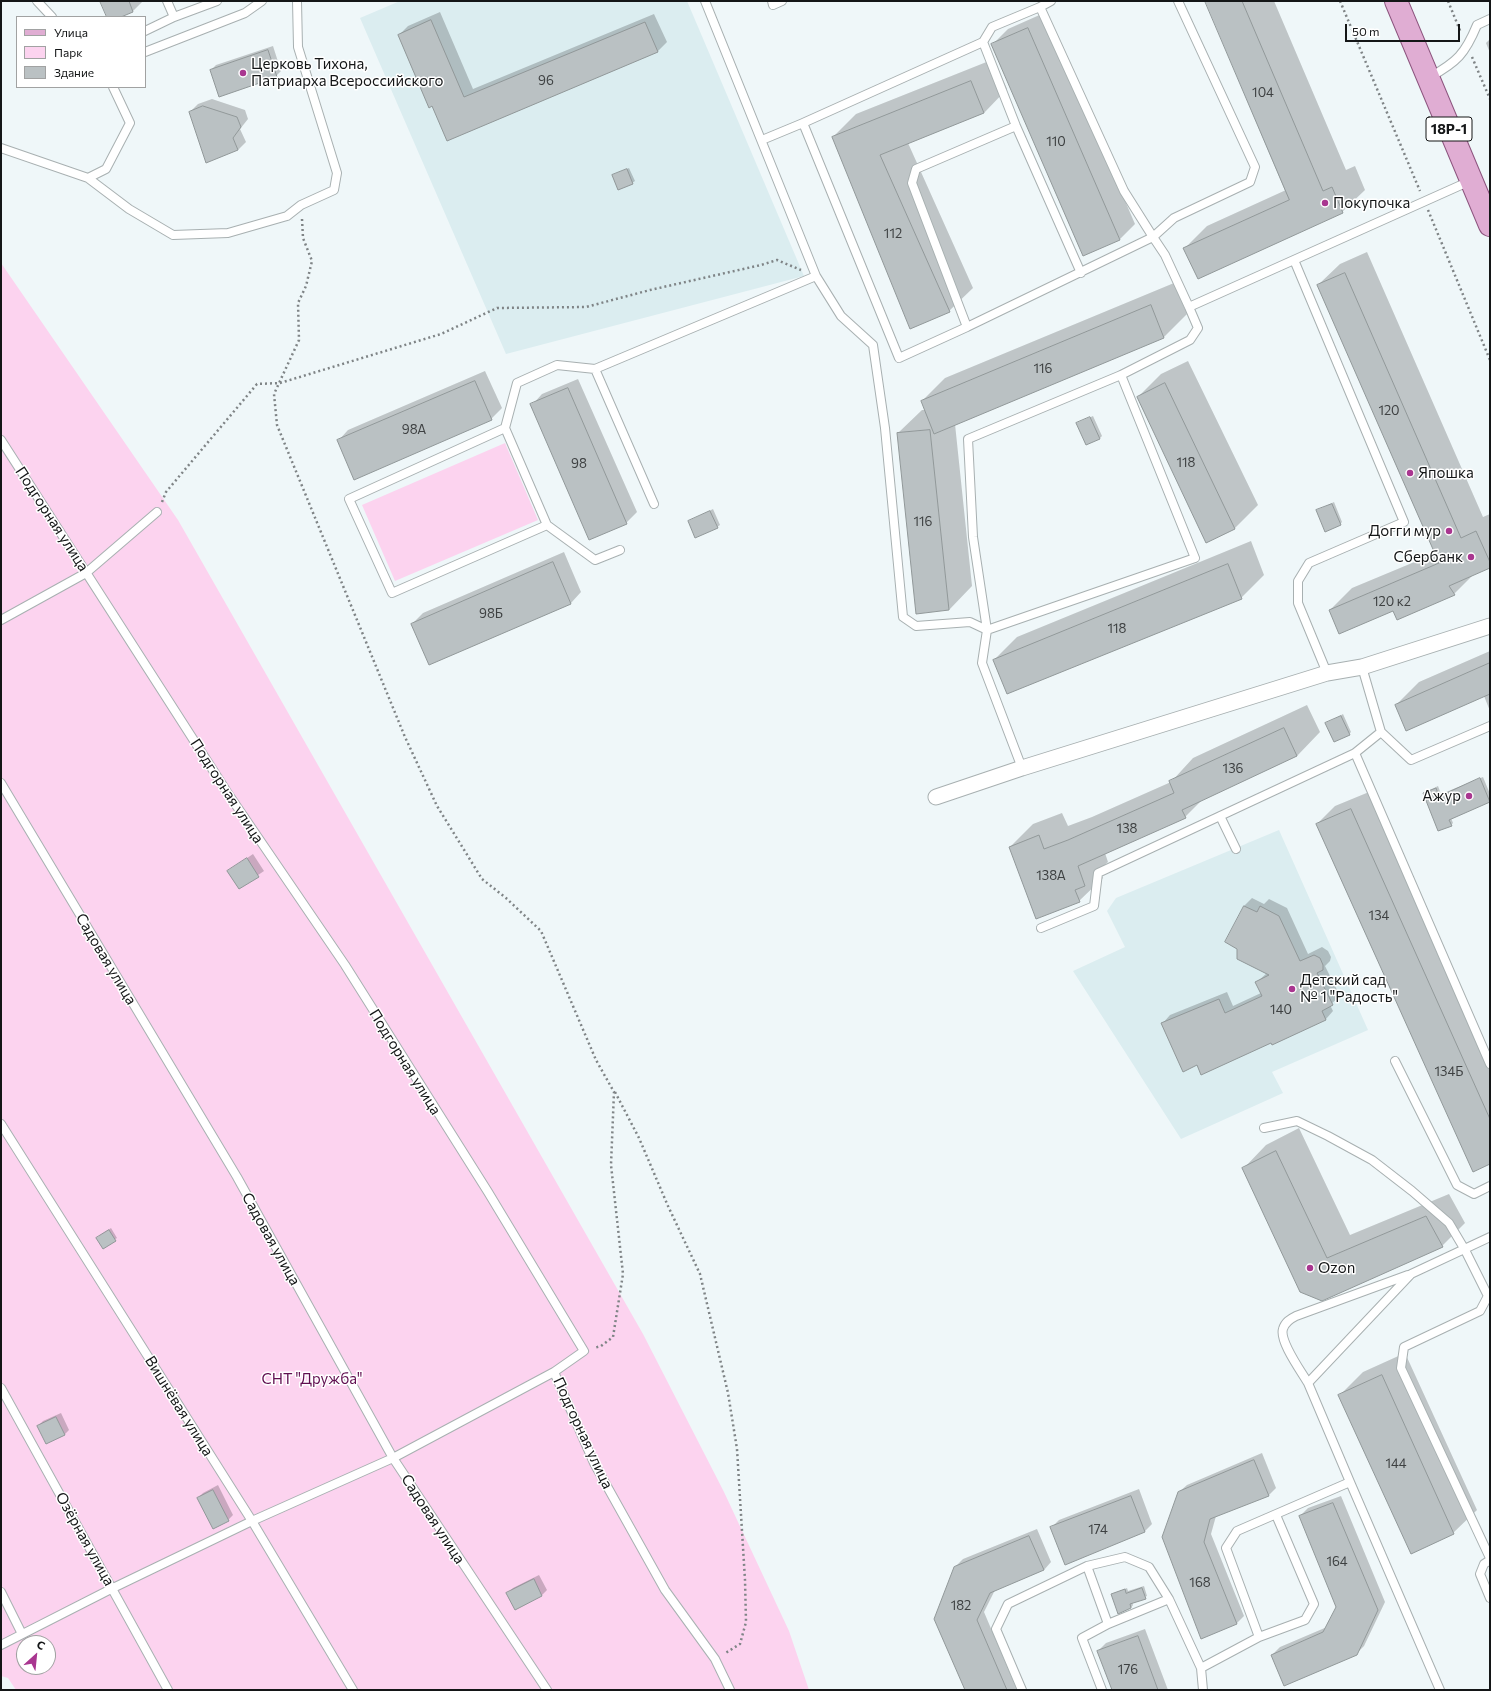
<!DOCTYPE html>
<meta charset="utf-8">
<style>
body{margin:0}
#map{position:relative;width:1491px;height:1691px;overflow:hidden;background:#eff7f9;font-family:Commissioner,sans-serif}
canvas{display:block}
.frame{position:absolute;inset:0;border:2px solid #141617;pointer-events:none}
.legend{position:absolute;left:16px;top:16px;width:130px;height:72px;box-sizing:border-box;background:#fff;border:1px solid #a1a2a2;margin:0;padding:5px 7px;list-style:none;font-size:12px;color:#141617}
.legend li{display:flex;align-items:center;gap:8px;height:20px}
.legend b{width:20px;border:1px solid #a1a2a2}
.north{position:absolute;left:16px;top:1635px;width:40px;height:40px;box-sizing:border-box;background:#fff;border:1px solid #a1a2a2;border-radius:50%;rotate:27deg;font-size:11px;font-weight:700;line-height:16px;text-align:center;color:#141617}
.north::after{content:'';display:block;margin:auto;width:14px;height:18px;background:#a93690;clip-path:polygon(50% 0,100% 100%,50% 72%,0 100%)}
.scale{position:absolute;left:1345px;top:24px;width:115px;height:18px;box-sizing:border-box;border:2px solid #141617;border-top:0;padding-left:5px;font-size:12px;line-height:14px;white-space:nowrap;color:#141617;-webkit-text-stroke:3px #fff;paint-order:stroke}
</style>
<div id="map">
<canvas width="1491" height="1691"></canvas>
<div class="frame"></div>
<ul class="legend">
<li><b style="height:5px;background:#e0add3"></b>Улица</li>
<li><b style="height:11px;background:#fcd3ef"></b>Парк</li>
<li><b style="height:11px;background:#bac1c3"></b>Здание</li>
</ul>
<div class="north">С</div>
<div class="scale">50 m</div>
</div>
<script>
const ctx = document.querySelector('canvas').getContext('2d');
ctx.lineJoin = 'round';
function fillPath(path, color) { ctx.fillStyle = color; ctx.fill(path, 'evenodd'); }
function strokePath(path, color, width, dash) { ctx.strokeStyle = color; ctx.lineWidth = width; ctx.lineCap = dash ? 'butt' : 'round'; ctx.setLineDash(dash || []); ctx.stroke(path); }
function label(font, color, halo, rows, align = 'center') {
  ctx.font = font + ' Commissioner,sans-serif'; ctx.lineWidth = 3; ctx.setLineDash([]); ctx.textBaseline = 'middle'; ctx.strokeStyle = halo; ctx.fillStyle = color; for (const [text, x, y, turn = 0] of rows) {
    ctx.save(); ctx.translate(x, y); ctx.rotate((+turn || 0) * Math.PI / 180); ctx.textAlign = isNaN(turn) ? turn : align; if (halo) ctx.strokeText(text, 0, 0); ctx.fillText(text, 0, 0); ctx.restore();
  }
}
fillPath(new Path2D(`
 M400,1H687L804,276L506,354L360,18Z
 M1279,830L1368,1030L1272,1072L1283,1093L1181,1139L1073,971L1125,947L1107,911L1116,898Z`), '#dbedf0');
fillPath(new Path2D(`
 M1,263L178,520L643,1334L724,1492L789,1631L809,1690H16L8,1678L1,1676ZM24,1643H48V1667H24Z
 M505,443L538,520L395,581L362,505Z`), '#fcd3ef');
fillPath(new Path2D(`
 M101,1H143L133,11L119,17H108Z
 M1206,1H1274L1346,170L1355,166L1365,190L1342,212L1185,248L1207,226L1286,190Z
 M440,12L473,89L654,14L667,42L658,51L433,105L399,35L408,26Z
 M1044,13L1135,224L1120,239L992,45L1008,29Z
 M1490,39V53L1486,43Z
 M273,46L281,71L276,76L211,70L216,65Z
 M994,59L1007,89L984,113L908,143L973,288L949,311L833,137L856,114Z
 M212,99L245,110L248,119L240,129L246,142L238,150L190,112L198,104Z
 M629,168L635,181L632,183L613,175Z
 M1367,252L1483,517L1490,514V567L1475,573L1454,594L1394,609L1330,610L1352,588L1436,553L1318,285L1340,264Z
 M1174,283L1187,314L1164,337L955,424L972,586L949,610L898,433L922,410H926L922,401L945,378Z
 M1188,361L1258,505L1234,529L1138,397L1161,374Z
 M485,371L502,408L491,419L338,441L348,430Z
 M578,379L637,512L626,523L532,405L542,394Z
 M1093,416L1102,436L1099,439L1078,423Z
 M1334,502L1342,522L1340,524L1318,510Z
 M713,509L720,525L717,527L689,521Z
 M1251,541L1264,575L1241,598L994,660L1017,637Z
 M564,552L581,592L571,603L430,664L412,624L423,613Z
 M1490,651V711L1484,696L1396,705L1419,682Z
 M1307,705L1320,732L1297,756L1203,799L1185,817L1105,853L1108,862L1099,870L1103,878L1079,901L1010,847L1033,824L1062,813L1068,826L1092,817L1171,782L1193,758Z
 M1343,714L1351,732L1349,734L1326,724Z
 M1483,777L1490,794V801L1451,818L1453,823L1451,825L1424,793L1438,786L1441,794Z
 M1369,792L1490,1062V1163L1317,824L1335,806Z
 M253,854L264,871L239,888L228,871Z
 M1252,898L1264,904L1269,899L1287,908L1308,954L1322,947L1328,951L1331,957L1330,961L1325,966L1340,996L1330,1005L1333,1011L1326,1019L1272,1044L1271,1041L1163,1023L1170,1015L1227,992L1233,1006L1261,993L1257,982L1267,973L1238,949L1227,942L1244,906Z
 M1299,1128L1350,1235L1449,1194L1465,1223L1442,1246L1322,1299L1243,1169L1266,1145Z
 M111,1228L117,1238L103,1247L99,1236Z
 M1405,1353L1477,1510L1453,1533L1340,1395L1363,1372Z
 M61,1413L69,1430L64,1435L38,1426L43,1421Z
 M1262,1453L1276,1488L1268,1496L1216,1516L1211,1534L1244,1616L1236,1624L1178,1493L1187,1485Z
 M218,1485L233,1515L228,1520L198,1498L203,1493Z
 M1139,1489L1152,1524L1145,1531L1051,1528L1059,1520Z
 M1341,1496L1385,1602L1364,1646L1356,1654L1272,1655L1280,1647L1327,1627L1338,1608L1300,1516L1308,1508Z
 M1037,1529L1051,1562L1044,1570L995,1590L984,1612L1017,1690H967L955,1567L963,1559Z
 M539,1575L547,1590L542,1595L508,1593L513,1588Z
 M1144,1586L1147,1596L1132,1602L1133,1605L1131,1608L1112,1594L1127,1588L1128,1591Z
 M1145,1629L1168,1690H1113L1098,1651L1106,1643Z`), '#0003');
const building = new Path2D(`
 M100,1H129L133,12L121,17H107Z
 M1205,1H1242L1323,191L1332,187L1343,213L1198,279L1183,248L1289,200Z
 M431,20L464,97L645,22L658,52L447,141L432,106L429,108L398,35Z
 M1028,28L1120,240L1083,256L991,44Z
 M268,50L277,77L219,97L210,70Z
 M971,81L984,113L880,155L950,312L910,329L832,137Z
 M203,106L237,117L241,127L233,138L238,150L206,163L189,112Z
 M627,169L633,184L618,190L612,175Z
 M1345,273L1461,538L1476,531L1490,562V568L1449,586L1455,595L1397,620L1393,611L1339,634L1329,610L1439,563L1317,285Z
 M1151,305L1164,338L934,434L921,401Z
 M475,381L492,420L354,480L337,440Z
 M1165,383L1235,529L1206,543L1137,397Z
 M568,388L627,524L589,540L530,404Z
 M1090,417L1100,439L1086,445L1076,423Z
 M930,430L949,610L916,614L897,433Z
 M1332,504L1341,525L1325,532L1316,510Z
 M710,511L718,528L695,538L688,521Z
 M553,562L571,604L429,665L411,624Z
 M1228,564L1242,599L1007,694L993,660Z
 M1490,663V694L1406,731L1395,705Z
 M1341,716L1350,735L1334,742L1325,723Z
 M1284,728L1297,756L1182,810L1186,818L1078,866L1085,886L1075,890L1080,902L1036,919L1009,847L1039,835L1044,849L1068,840L1174,793L1169,781Z
 M1480,778L1490,802L1449,820L1452,826L1438,831L1423,793L1436,788L1439,796Z
 M1351,809L1490,1119V1164L1473,1172L1316,824Z
 M247,858L259,877L239,889L227,871Z
 M1244,906L1257,912L1260,906L1279,916L1300,961L1314,955L1320,958L1323,965V970L1317,973L1333,1005L1322,1011L1326,1020L1272,1045L1271,1043L1201,1075L1197,1065L1183,1072L1161,1023L1219,999L1225,1013L1262,996L1255,982L1269,975L1237,959V949L1225,942Z
 M1276,1151L1327,1258L1426,1216L1443,1247L1322,1301L1300,1292L1242,1168Z
 M109,1230L116,1241L103,1249L96,1238Z
 M1382,1375L1454,1534L1411,1554L1338,1395Z
 M56,1417L65,1435L46,1444L37,1426Z
 M1254,1460L1269,1496L1210,1519L1204,1542L1237,1624L1201,1639L1162,1537L1178,1492Z
 M213,1490L229,1521L213,1529L197,1498Z
 M1131,1496L1145,1532L1065,1565L1050,1527Z
 M1333,1503L1378,1610L1357,1655L1284,1686L1271,1655L1323,1632L1336,1607L1299,1516Z
 M1029,1536L1044,1570L990,1593L977,1620L1007,1690H965L934,1619L954,1567Z
 M534,1579L542,1596L515,1610L506,1593Z
 M1142,1588L1146,1599L1130,1604L1131,1608L1118,1614L1111,1594L1125,1589L1126,1593Z
 M1138,1636L1158,1690H1112L1097,1651Z`);
fillPath(building, '#bac1c3');
strokePath(building, '#919899', 1);
const lane = new Path2D(`
 M37,1L52,17
 M167,1L174,17
 M772,1L773,5L782,1
 M1178,1L1255,167L1250,182L1174,218L1153,237L1165,255L1189,307L1470,181
 M1040,7L992,27L983,42L1016,126L1081,273
 M145,31L174,17L217,1
 M145,52L245,13L262,1
 M1430,77C1457,62 1465,54 1477,25L1490,19
 M1016,126L916,169L912,183L967,327L1153,237L1124,191L1040,7L1051,1
 M762,140L803,123
 M1,148L88,178L129,209L173,235L228,233L287,216L301,205L334,190L337,173L298,47L297,1
 M88,178L106,169L130,123L113,87
 M1294,260L1404,522L1309,563L1298,581V603L1327,673
 M816,276L841,316L873,345L885,428L903,617L916,626L970,622L987,630L982,663L1022,768
 M967,327L899,358L803,123L983,42
 M595,369L654,504
 M1121,375L1195,558L987,630L973,537L968,439L1121,375L1190,340L1198,328L1189,307
 M505,428L349,499L392,593L547,525L505,428L517,383L557,365L595,369L816,276L705,1
 M1,440L227,792L345,965L488,1192L584,1351L554,1372L594,1463L665,1590L715,1659L730,1690
 M547,525L595,560L620,550
 M1,620L86,573L157,512
 M1362,667L1381,732L1411,760L1490,726
 M1355,753L1490,1064
 M1,783L237,1177L393,1458L547,1690
 M1220,816L1236,849
 M1041,928L1094,906L1098,873L1355,753L1381,732
 M1395,1061L1457,1185L1474,1194L1490,1186
 M1,1124L252,1521L353,1690
 M1264,1128L1297,1121L1328,1136L1372,1160L1412,1191L1449,1223L1465,1250L1488,1296L1480,1311L1404,1347L1401,1368L1490,1558
 M1308,1383C1301,1371 1279,1341 1283,1329C1285,1322 1290,1319 1296,1316L1408,1275
 M1,1388L168,1690
 M1350,1482L1440,1690
 M1490,1560L1484,1564L1480,1574L1490,1598
 M1087,1566L1108,1624
 M1,1592L22,1634
 M1259,1637L1226,1548L1237,1531L1350,1482L1308,1383L1411,1274L1490,1237
 M1,1645L113,1588L252,1521L393,1458L554,1372
 M1201,1668L1259,1637L1305,1620L1314,1604L1276,1515
 M1022,1690L996,1629L1008,1604L1087,1566L1125,1557L1149,1567L1169,1599L1201,1668L1203,1690
 M1102,1690L1082,1638L1108,1624L1169,1599`);
const street = new Path2D(`
 M936,797L1022,768L1327,673L1362,667L1490,626`);
const primary = new Path2D(`
 M1396,1L1490,225`);
strokePath(lane, '#a8b0b1', 10);
strokePath(street, '#a8b0b1', 17);
strokePath(primary, '#8c547e', 24);
strokePath(new Path2D(`
 M1340,1L1420,191
 M1448,1L1461,33
 M1472,57L1490,99
 M1428,210L1490,360
 M302,219L303,238L312,261L306,286L298,303L299,340L274,394L277,425L405,737L437,806L482,879L506,898L541,931L596,1060L614,1092L611,1165L623,1274L613,1337L601,1346L594,1348
 M162,502L166,492L257,384L280,383L441,334L497,308L586,307L650,290L761,265L777,260L801,270
 M615,1092L639,1138L668,1206L700,1274L728,1393L737,1449L745,1580L746,1622L740,1644L724,1654`), '#7f8486', 2.5, [2, 3]);
strokePath(lane, '#fff', 8);
strokePath(street, '#fff', 15);
strokePath(primary, '#e0add3', 22);
for (const [x, y, r, color] of [
 [243,73,4,"#a93690"],
 [1325,203,4,"#a93690"],
 [1410,473,4,"#a93690"],
 [1449,531,4,"#a93690"],
 [1471,557,4,"#a93690"],
 [1469,796,4,"#a93690"],
 [1292,989,4,"#a93690"],
 [1310,1268,4,"#a93690"]
]) { const dot = new Path2D(); dot.arc(x, y, r, 0, 2 * Math.PI); ctx.fillStyle = color; ctx.fill(dot); strokePath(dot, '#fff', 1.5); }
label('13px', '#3e4142', null, [
 ["96",546,81],
 ["104",1263,93],
 ["110",1056,142],
 ["112",893,234],
 ["116",1043,369],
 ["120",1389,411],
 ["98А",414,430],
 ["118",1186,463],
 ["98",579,464],
 ["116",923,522],
 ["120 к2",1392,602],
 ["98Б",491,614],
 ["118",1117,629],
 ["136",1233,769],
 ["138",1127,829],
 ["138А",1051,876],
 ["134",1379,916],
 ["140",1281,1010],
 ["134Б",1449,1072],
 ["144",1396,1464],
 ["174",1098,1530],
 ["164",1337,1562],
 ["168",1200,1583],
 ["182",961,1606],
 ["176",1128,1670]
]);
for (const [x, y, w] of [
 [1449,129,46]
]) { const box = new Path2D(); box.roundRect(x - w / 2, y - 12, w, 24, 3); ctx.fillStyle = '#fff'; ctx.fill(box); strokePath(box, '#141617', 1); }
label('bold 14px', '#141617', null, [
 ["18Р-1",1449,129]
]);
label('15px', '#141617', '#fff', [
 ["Церковь Тихона,",251,64],
 ["Патриарха Всероссийского",251,81],
 ["Покупочка",1333,203],
 ["Япошка",1418,473],
 ["Догги мур",1441,531,"right"],
 ["Сбербанк",1463,557,"right"],
 ["Ажур",1461,796,"right"],
 ["Детский сад",1300,980],
 ["№ 1 \"Радость\"",1300,997],
 ["Ozon",1318,1268]
], 'left');
label('15px', '#141617', '#fff', [
 ["Подгорная улица",52,519,57],
 ["Подгорная улица",227,791,57],
 ["Садовая улица",106,959,59],
 ["Подгорная улица",405,1062,58],
 ["Садовая улица",271,1239,61],
 ["Вишнёвая улица",179,1406,58],
 ["Подгорная улица",583,1433,65],
 ["Садовая улица",433,1519,57],
 ["Озёрная улица",85,1539,61]
]);
label('15px', '#600e50', '#fff', [
 ["СНТ \"Дружба\"",312,1379]
]);
</script>
